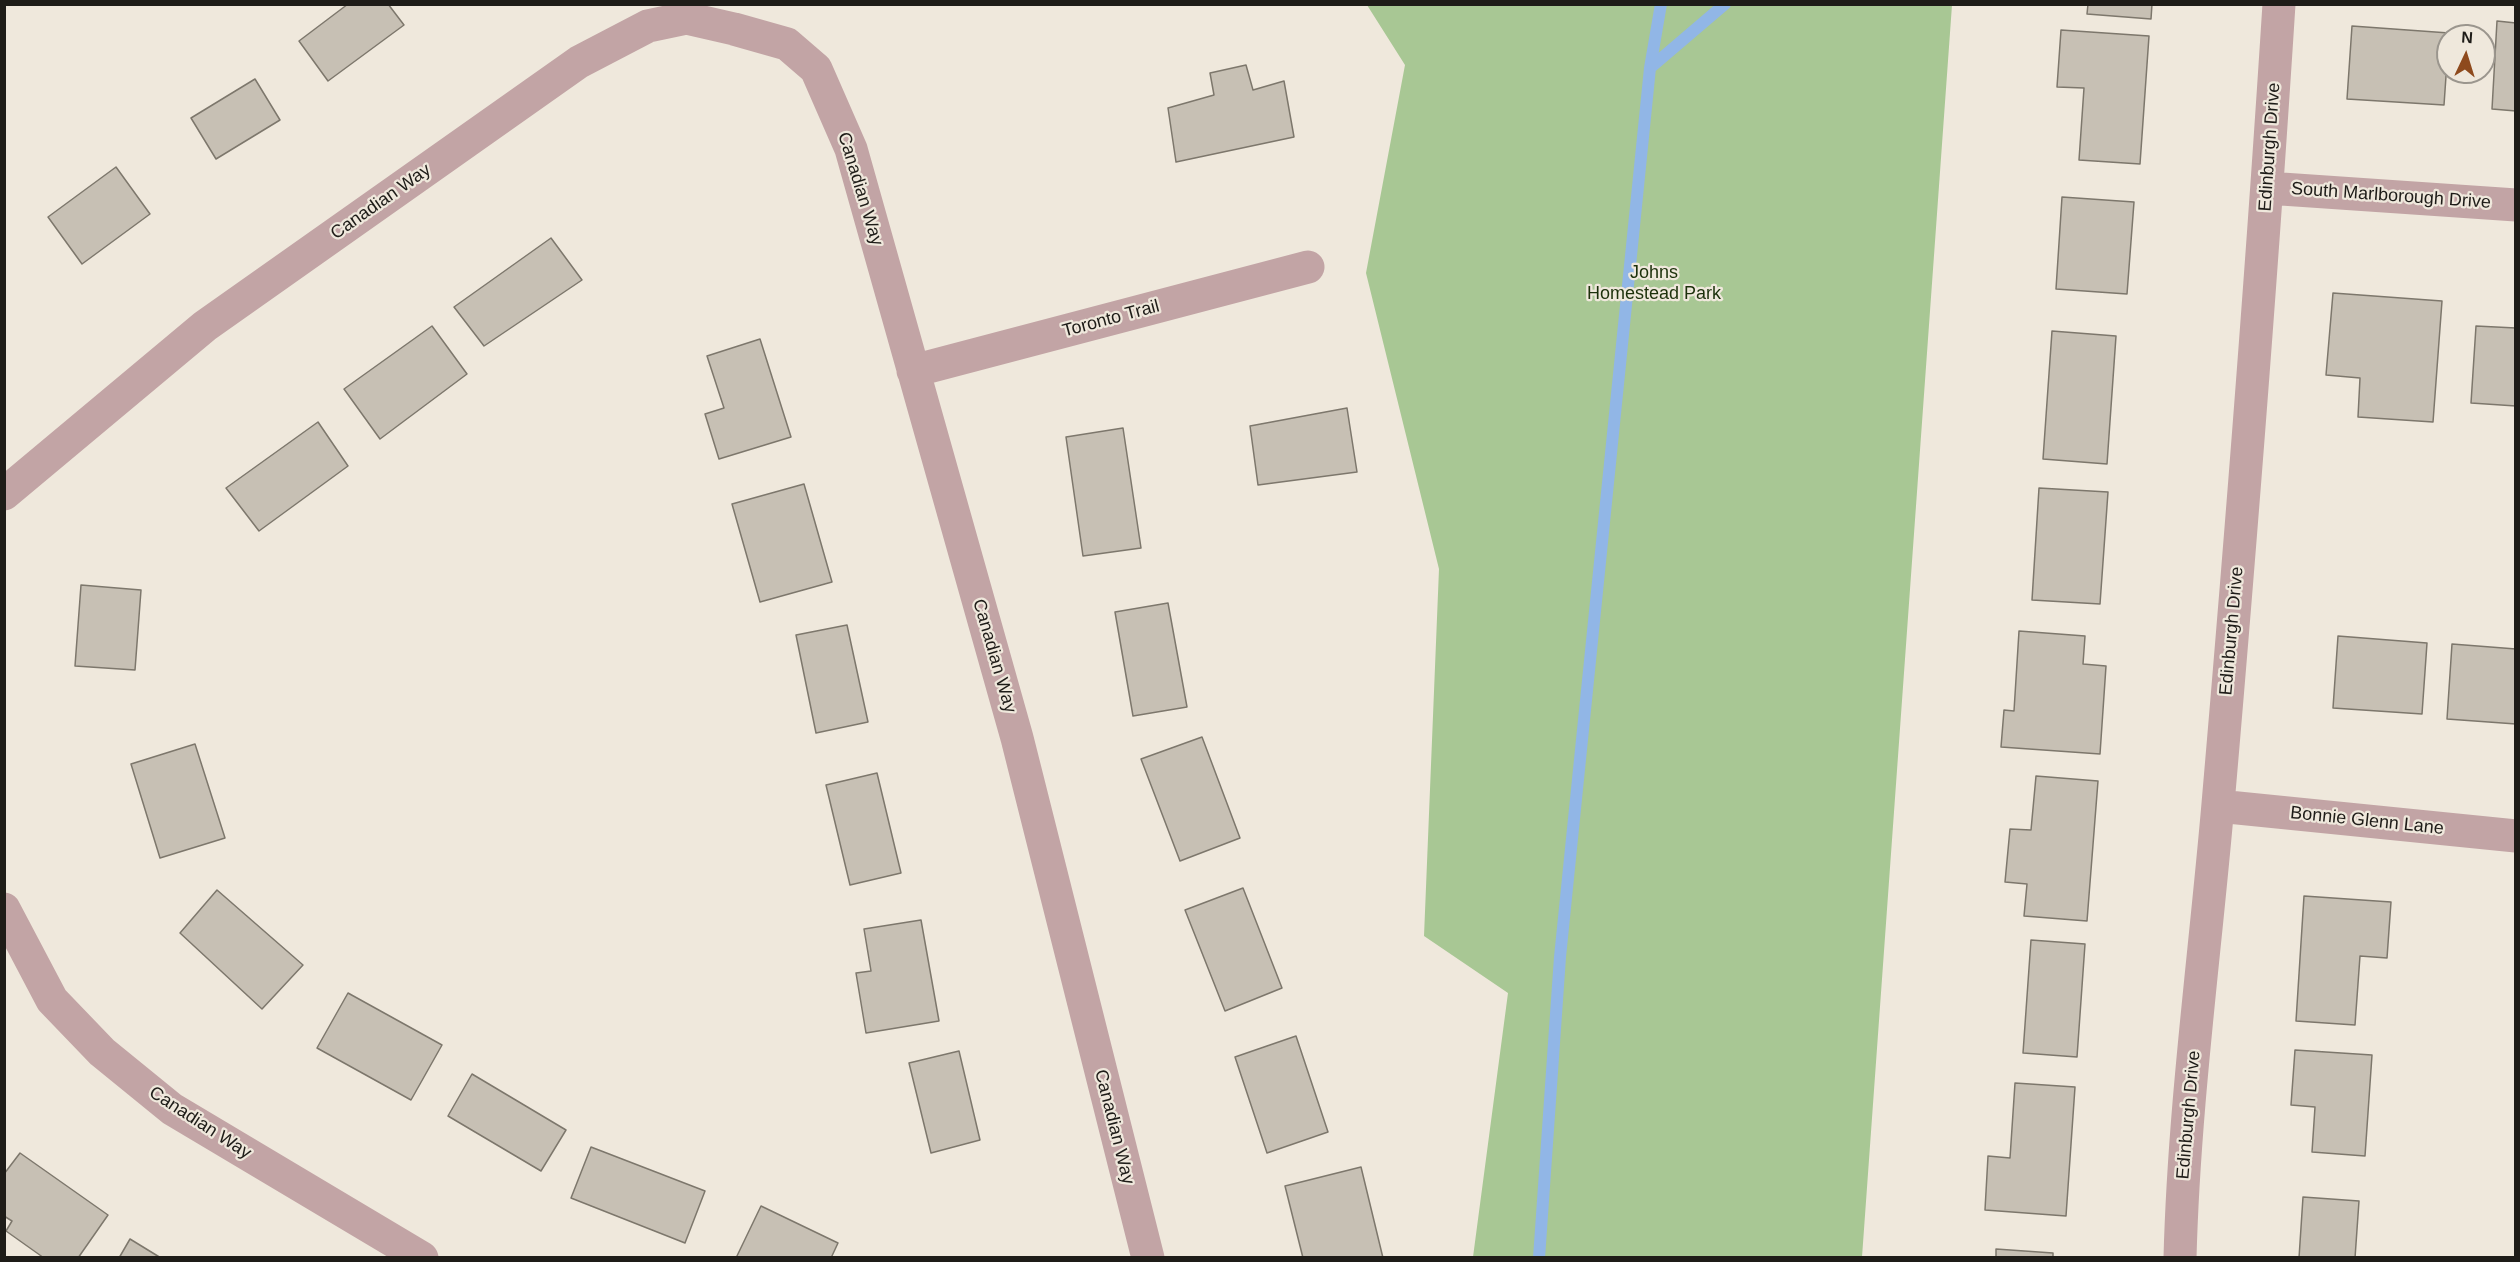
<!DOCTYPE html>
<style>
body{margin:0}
#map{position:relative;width:2520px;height:1262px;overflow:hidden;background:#efe8dc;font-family:Arial,sans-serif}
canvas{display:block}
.frame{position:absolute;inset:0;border:6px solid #1e1c18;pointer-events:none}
.north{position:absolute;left:2436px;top:24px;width:60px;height:60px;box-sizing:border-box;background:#efe8dc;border:2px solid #9b968e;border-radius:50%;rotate:4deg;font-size:16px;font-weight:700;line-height:24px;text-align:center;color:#1e1c18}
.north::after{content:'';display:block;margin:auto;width:21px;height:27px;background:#8e4a1d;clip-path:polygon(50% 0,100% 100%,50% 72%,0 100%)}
</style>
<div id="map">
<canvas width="2520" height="1262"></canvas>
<div class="frame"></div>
<div class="north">N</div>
</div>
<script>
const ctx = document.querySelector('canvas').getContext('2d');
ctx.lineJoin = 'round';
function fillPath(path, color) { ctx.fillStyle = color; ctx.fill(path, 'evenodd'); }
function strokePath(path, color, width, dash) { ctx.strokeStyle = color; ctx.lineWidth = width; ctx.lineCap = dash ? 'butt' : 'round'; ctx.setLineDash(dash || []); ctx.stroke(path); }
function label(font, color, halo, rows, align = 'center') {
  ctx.font = font + ' Arial,sans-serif'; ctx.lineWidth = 4.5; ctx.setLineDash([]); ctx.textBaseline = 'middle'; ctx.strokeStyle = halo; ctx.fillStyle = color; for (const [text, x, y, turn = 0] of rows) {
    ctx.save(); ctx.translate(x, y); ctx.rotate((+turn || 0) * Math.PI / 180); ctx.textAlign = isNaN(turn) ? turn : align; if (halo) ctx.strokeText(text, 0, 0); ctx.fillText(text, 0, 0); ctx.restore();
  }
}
fillPath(new Path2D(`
 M1367,5H1952L1862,1257H1473L1508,993L1424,936L1439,569L1366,273L1405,65Z`), '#a8c794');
strokePath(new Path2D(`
 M1650,68L1725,4
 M1539,1258L1560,957L1650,68L1661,4`), '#91b6e6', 12);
const building = new Path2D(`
 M348,4H388L404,25L328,81L299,41Z
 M2088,4H2152L2151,19L2087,14Z
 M2497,21L2516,23V111L2492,109Z
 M2352,26L2449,33L2444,105L2347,99Z
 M2061,30L2149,36L2140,164L2079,160L2084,88L2057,87Z
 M1246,65L1253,90L1284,81L1294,137L1176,162L1168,108L1214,95L1210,73Z
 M255,79L280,120L216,159L191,118Z
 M116,167L150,214L82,264L48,217Z
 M2062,197L2134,202L2127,294L2056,289Z
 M551,238L582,280L484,346L454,307Z
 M2333,293L2442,301L2433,422L2358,417L2360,378L2326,375Z
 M432,326L467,374L380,439L344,389Z
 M2476,326L2516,328V406L2471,403Z
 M2052,331L2116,336L2107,464L2043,459Z
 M760,339L791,437L719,459L705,414L724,408L707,356Z
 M1347,408L1357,472L1258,485L1250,426Z
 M318,422L348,466L259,531L226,488Z
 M1123,428L1141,548L1083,556L1066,437Z
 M804,484L832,582L760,602L732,504Z
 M2039,488L2108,492L2100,604L2032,600Z
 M81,585L141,590L135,670L75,666Z
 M1168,603L1187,707L1133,716L1115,612Z
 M847,625L868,722L816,733L796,635Z
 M2019,631L2085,636L2083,664L2106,666L2100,754L2001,747L2004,710L2014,711Z
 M2338,636L2427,643L2422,714L2333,708Z
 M2452,644L2516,649V724L2447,719Z
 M1202,737L1240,838L1180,861L1141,759Z
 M195,744L225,838L160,858L131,764Z
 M877,773L901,873L850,885L826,785Z
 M2036,776L2098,781L2087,921L2024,916L2027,884L2005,882L2010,829L2031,830Z
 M1243,888L1282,988L1225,1011L1185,910Z
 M217,890L303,965L262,1009L180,933Z
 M2304,896L2391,902L2387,958L2360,956L2355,1025L2296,1021Z
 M921,920L939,1021L866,1033L856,973L871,971L864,929Z
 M2031,940L2085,944L2077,1057L2023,1053Z
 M348,993L442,1045L411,1100L317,1048Z
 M1296,1036L1328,1132L1267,1153L1235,1057Z
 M2295,1050L2372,1055L2365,1156L2312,1152L2315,1107L2291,1105Z
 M959,1051L980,1140L931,1153L909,1063Z
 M472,1074L566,1130L541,1171L448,1116Z
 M2015,1083L2075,1087L2066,1216L1985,1210L1988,1156L2010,1158Z
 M591,1147L705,1191L685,1243L571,1198Z
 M20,1153L108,1215L78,1258H44L6,1231L12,1221L4,1216V1174Z
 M1361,1167L1383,1258H1303L1285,1186Z
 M2303,1197L2359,1201L2355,1258H2299Z
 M761,1206L838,1243L831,1258H736Z
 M130,1239L161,1258H119Z
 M1996,1249L2053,1253V1258H1996Z`);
fillPath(building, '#c7c0b4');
strokePath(building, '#7d776c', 1.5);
strokePath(new Path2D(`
 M2267,188L2516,205
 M913,371L1308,267
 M4,494L205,326L579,62L648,26L686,18L734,29L787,44L816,69L851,149L1017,738L1148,1258
 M2218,806L2516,836
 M4,909L52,1000L102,1052L172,1109L422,1258
 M2180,1258C2184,1106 2205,955 2218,804C2241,538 2262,271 2279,4`), '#c2a4a5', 33);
label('18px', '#1e1c18', '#efe8dc', [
 ["Edinburgh Drive",2270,147,-86],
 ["Canadian Way",860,189,73],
 ["South Marlborough Drive",2391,196,4],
 ["Canadian Way",381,202,-35],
 ["Toronto Trail",1111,319,-15],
 ["Edinburgh Drive",2232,631,-85],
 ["Canadian Way",994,656,74],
 ["Bonnie Glenn Lane",2367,821,6],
 ["Edinburgh Drive",2189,1115,-85],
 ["Canadian Way",200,1123,33],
 ["Canadian Way",1114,1127,76]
]);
label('18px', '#1c310b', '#efe8dc', [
 ["Johns",1654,273],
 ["Homestead Park",1654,294]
]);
</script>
